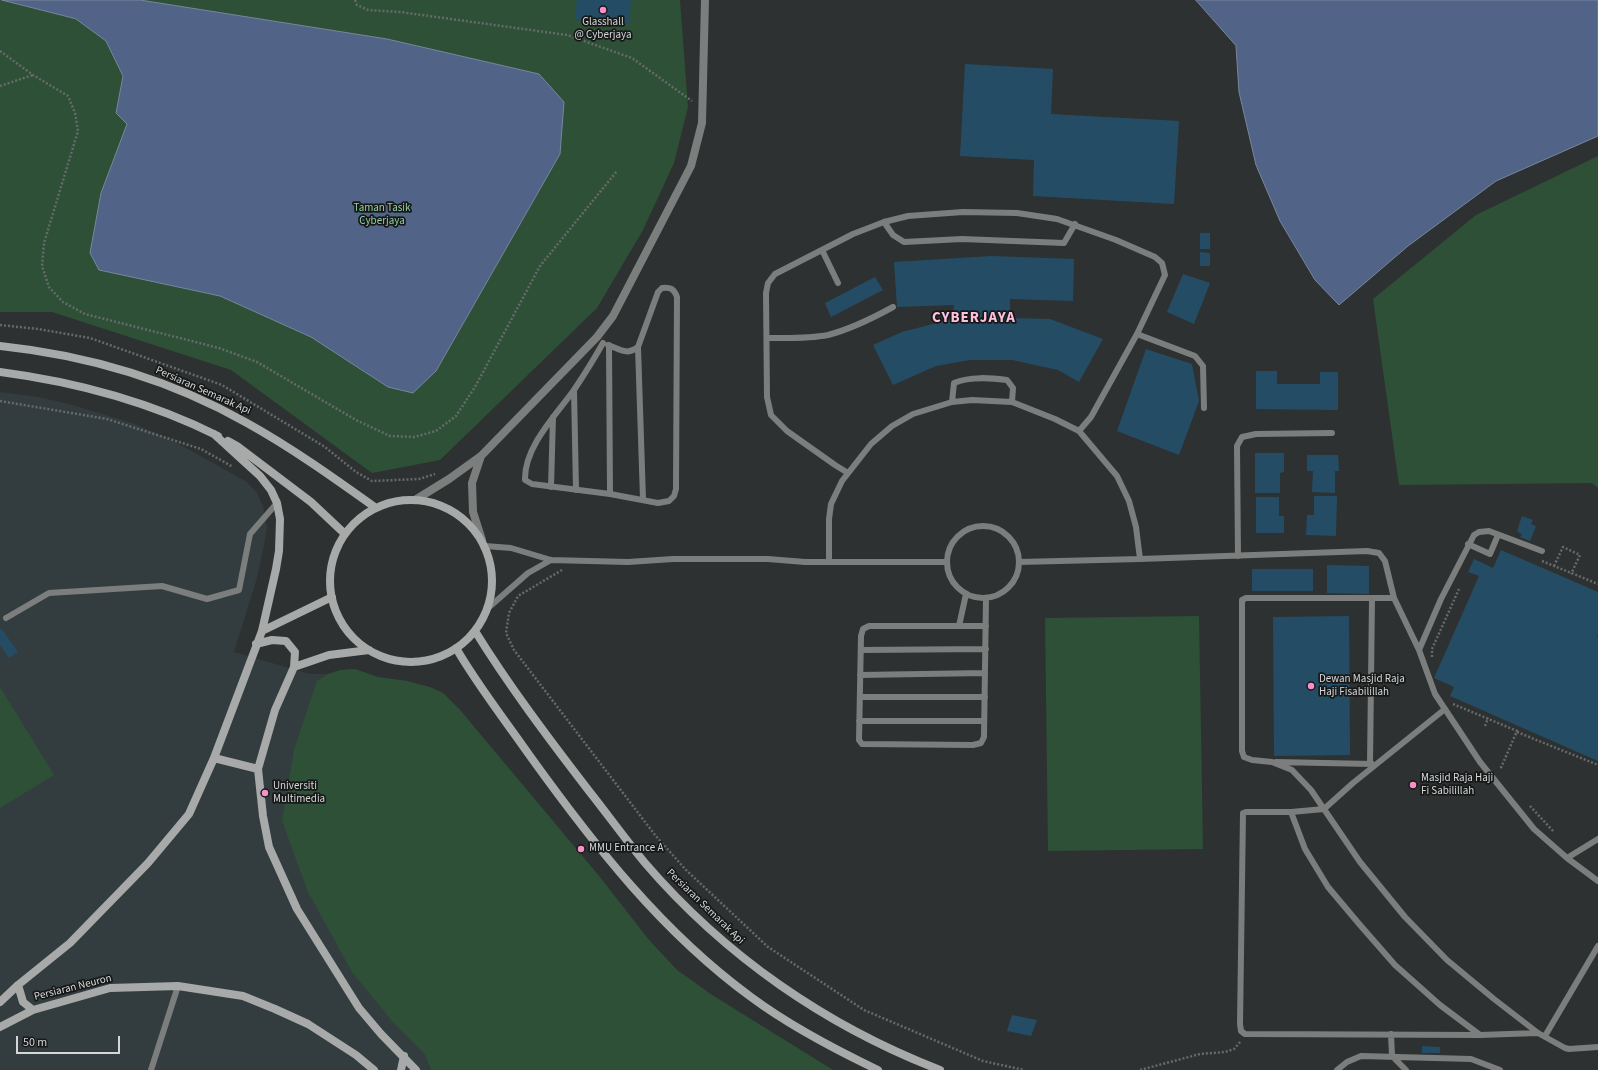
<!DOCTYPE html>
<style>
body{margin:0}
#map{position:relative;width:1598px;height:1070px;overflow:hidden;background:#2e3131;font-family:"Source Sans 3",sans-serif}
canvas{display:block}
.scale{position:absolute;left:16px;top:1036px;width:104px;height:18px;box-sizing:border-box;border:2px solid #d4d6d7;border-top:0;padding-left:5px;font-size:12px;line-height:14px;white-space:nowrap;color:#d4d6d7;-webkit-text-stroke:3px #171818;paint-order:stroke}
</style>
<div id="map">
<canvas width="1598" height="1070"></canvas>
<div class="scale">50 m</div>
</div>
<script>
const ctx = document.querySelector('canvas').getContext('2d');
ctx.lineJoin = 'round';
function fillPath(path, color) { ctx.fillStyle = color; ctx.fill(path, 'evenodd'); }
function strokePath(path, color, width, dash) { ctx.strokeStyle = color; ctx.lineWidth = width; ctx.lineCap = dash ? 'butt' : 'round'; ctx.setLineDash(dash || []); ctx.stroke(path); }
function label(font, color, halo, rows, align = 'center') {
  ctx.font = font + ' "Source Sans 3",sans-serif'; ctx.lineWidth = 3.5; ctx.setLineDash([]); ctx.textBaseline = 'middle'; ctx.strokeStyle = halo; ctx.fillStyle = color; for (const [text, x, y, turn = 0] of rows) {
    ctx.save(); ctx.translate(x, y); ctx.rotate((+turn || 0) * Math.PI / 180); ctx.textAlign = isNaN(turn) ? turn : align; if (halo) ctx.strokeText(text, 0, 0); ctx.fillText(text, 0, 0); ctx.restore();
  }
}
fillPath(new Path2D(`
 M0,392L38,397L72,405L135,424L177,443L247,482L257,493L263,506L267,527L264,545L257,578L234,652L310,674H328L340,670L355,669L378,677L407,681L429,687L443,693L460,710L599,876L649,940L677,970L712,995L833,1070H0Z`), '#333d3f');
fillPath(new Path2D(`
 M0,0H680L688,107L674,163L643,230L597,308L440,460L372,473L231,370L52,312H0Z
 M1598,156V488L1592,483L1399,485L1373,299L1476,215Z
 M1199,616L1203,849L1048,851L1045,618Z
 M355,669L378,677L407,681L430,687L443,693L460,710L599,876L649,940L677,970L712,995L833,1070H431L425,1054L392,1021L352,972L308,892L282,821L294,750L317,681L328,674L340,670Z
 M0,687L54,775L0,808Z`), '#2d5037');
const water = new Path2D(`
 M2,0H140L387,39L539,74L564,102L560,154L436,371L413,393L388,387L311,337L220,296L99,270L90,253L101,193L127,124L116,113L123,76L106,41L76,19Z
 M1196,0H1598V136L1496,181L1408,246L1339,305L1315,280L1280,221L1256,165L1239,92L1236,46Z`);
fillPath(water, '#516386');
strokePath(water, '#78869e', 1);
fillPath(new Path2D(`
 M577,0H631L629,24L575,19Z
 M965,64L1053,69L1051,114L1179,121L1174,204L1033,196L1034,160L960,156Z
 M1200,233H1210V249H1200Z
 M1200,252L1210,253V266H1200Z
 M992,256L1074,259L1073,301L1010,299V318L1050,319L1103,339L1079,382L1058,370L1012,360H970L936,366L893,385L873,345L902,332L952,319L954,305L897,307L894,262Z
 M1183,274L1210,283L1194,324L1167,312Z
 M875,277L883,290L831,317L825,303Z
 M1146,349L1192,364L1199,401L1179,455L1117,431Z
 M1256,371H1277V384H1320V372H1338V410L1256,409Z
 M1255,453H1284V472L1280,473V493H1255Z
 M1307,455H1338L1339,471H1335V493L1312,492L1313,471H1307Z
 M1314,496H1337L1336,536L1306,535L1307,515H1314Z
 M1256,497H1279V516H1284V533H1256Z
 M1522,516L1533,520L1531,524L1536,526L1530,541L1520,537L1522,535L1517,531Z
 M1501,550L1598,592V633L1597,637H1598V761L1450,696L1454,687L1434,678L1479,576L1468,572L1474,559L1493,568Z
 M1327,565L1369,566V594L1327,593Z
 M1252,569H1313V591H1252Z
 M1349,616L1350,755L1274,756L1273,617Z
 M1,628L18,652L9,658L0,645V629Z
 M1012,1015L1037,1020L1031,1036L1007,1031Z
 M1422,1046L1440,1047V1053H1422Z`), '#244d65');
strokePath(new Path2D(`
 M355,0L357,5L368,10L400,12L567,35L632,58L692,101
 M0,51L33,75L68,96L75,113L78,131L44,243L42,266L49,287L63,302L85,314L219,348L257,362L356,420L390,436L414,437L436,431L456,416L475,387L540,266L617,171
 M0,86L33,75
 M0,325L38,329L90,338L222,385L325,447L356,472L372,481L419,479L435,474
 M0,401L107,419L201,449L233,467
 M1542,561L1598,584
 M1554,566L1563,547L1580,555L1571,574
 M562,570L518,596L509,613L506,633L514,650L655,835L686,870L768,947L864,1010L983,1061L1024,1070
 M1432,657V649L1459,589
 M1453,704L1517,731L1500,770
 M1485,726L1488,718
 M1517,732L1598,765
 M1530,806L1554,832
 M1140,1070L1200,1054L1225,1052L1234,1049L1241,1041`), '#676a6a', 2.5, [2, 2]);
strokePath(new Path2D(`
 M884,222L893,235L904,242L962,239L1064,243L1075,224
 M822,250L838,283
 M1137,334L1195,356L1203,366L1204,408
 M767,338C787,338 808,339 828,335C851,329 873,318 893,307
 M603,343C594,359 584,375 574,390C556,415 524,447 525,480L532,484L610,494L658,503L669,501L674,496L676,489L677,297C674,289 671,287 662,288L658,292L638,347L643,499
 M608,345C620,349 626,356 638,347
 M609,345L610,494
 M574,390L576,490
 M952,402L954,383C970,376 991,378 1007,380L1013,388L1012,402
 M848,473L835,465L787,431L771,415L767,397L766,293L768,283L775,274L853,234L884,222L908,216L963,212L1017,213L1057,219L1116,240L1155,257L1162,263L1165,275L1137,334L1091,417L1079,431
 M551,487L553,417
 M947 562a36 36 0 1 1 72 0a36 36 0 1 1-72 0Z
 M1468,544L1490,554L1498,535
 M485,546L511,548L551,560L628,562L673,559H768L805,562H946
 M1542,551L1489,531L1479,532L1474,535L1441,599L1419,650L1435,694L1480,762L1534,829L1567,858L1598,881
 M1238,556L1237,446L1242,437L1256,434L1332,433
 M1140,559L1367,551L1379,553L1385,561L1394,598L1419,650
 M829,562V519L831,504L842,481L871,444L892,426L913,414L952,402L972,400L1012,402L1055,419L1079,431L1117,476L1129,501L1136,527L1140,559L1019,562
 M986,598L984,737L981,743L973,745L862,744L859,740L861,636L863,629L869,626H986
 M1394,598H1246L1242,600V751L1244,757L1252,760L1272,762L1292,770L1311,790L1360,862L1405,917L1447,960L1494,999L1538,1033L1565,1048L1569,1049L1598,1047
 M487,609L528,573L551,560
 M6,618L49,593L162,586L207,599L239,590L250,534L277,503
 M959,626L966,594
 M861,650L986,649
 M860,675L985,673
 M860,697H985
 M1445,709L1353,783L1324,809L1291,812H1246L1243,813L1240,1024L1241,1031L1245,1034L1480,1035L1538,1033
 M859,721H984
 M1276,762L1372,764
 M1370,764L1372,599
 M1291,812L1305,849L1328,887L1360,925L1395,965L1440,1005L1480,1035
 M1567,858L1598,839
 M1391,1034L1392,1056L1406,1070
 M1545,1036L1598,946
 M151,1070L178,986
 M1337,1070L1347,1062L1361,1056L1471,1059L1500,1070`), '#7c7e7d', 6);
strokePath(new Path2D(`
 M481,456L472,483L473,512L482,540
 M415,500L449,479L481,456L597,337L613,316L691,166L702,123L705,0`), '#7c7e7d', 8);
strokePath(new Path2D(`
 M0,346C86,355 171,380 247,423C292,448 334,478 376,508
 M0,372C77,382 148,401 218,436
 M228,441L237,446L311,502L345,534
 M330 581a81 81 0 1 1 162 0a81 81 0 1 1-162 0Z
 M262,631L332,597
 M475,631C509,686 549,739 589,791C608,815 626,840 645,863C725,956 826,1026 940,1070
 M256,644L272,640L286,641L295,652L294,667L275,710L258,769L263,816L269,847L297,909L359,1008L381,1034L416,1070
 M456,648C478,686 505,720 530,756C594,845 662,932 751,997C790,1026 834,1049 878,1070
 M294,667L329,655L369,650
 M214,758L258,769
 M18,985L23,1002L33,1010
 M0,1002L18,985L70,943L148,863L189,814L214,758L262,631L276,569L279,551L280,519L277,503L271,490L260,476L214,434
 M0,1027L33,1010L110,988L178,986L243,996L275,1009L308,1024L356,1055L374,1070
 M401,1070L404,1056`), '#a7aaa9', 8);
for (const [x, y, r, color] of [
 [603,10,4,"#f98fca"],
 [1311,686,4,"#f98fca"],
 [1413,785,4,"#f98fca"],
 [265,793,4,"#f98fca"],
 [581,849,4,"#f98fca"]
]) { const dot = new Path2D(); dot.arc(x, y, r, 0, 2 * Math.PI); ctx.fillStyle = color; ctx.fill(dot); strokePath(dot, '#171818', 1.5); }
label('11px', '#d4d6d7', '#171818', [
 ["Glasshall",603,23,"center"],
 ["@ Cyberjaya",603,36,"center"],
 ["Dewan Masjid Raja",1319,680],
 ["Haji Fisabilillah",1319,693],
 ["Masjid Raja Haji",1421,779],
 ["Fi Sabilillah",1421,792],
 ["Universiti",273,787],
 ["Multimedia",273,800],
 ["MMU Entrance A",589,849]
], 'left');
label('11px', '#92d1a3', '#171818', [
 ["Taman Tasik",382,209],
 ["Cyberjaya",382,222]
]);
label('11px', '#d4d6d7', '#171818', [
 ["Persiaran Semarak Api",203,391,24],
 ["Persiaran Semarak Api",705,907,44],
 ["Persiaran Neuron",73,988,-14]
]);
ctx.letterSpacing = '1px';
label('bold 15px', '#fdc0e0', '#171818', [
 ["CYBERJAYA",974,319]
]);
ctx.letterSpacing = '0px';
</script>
